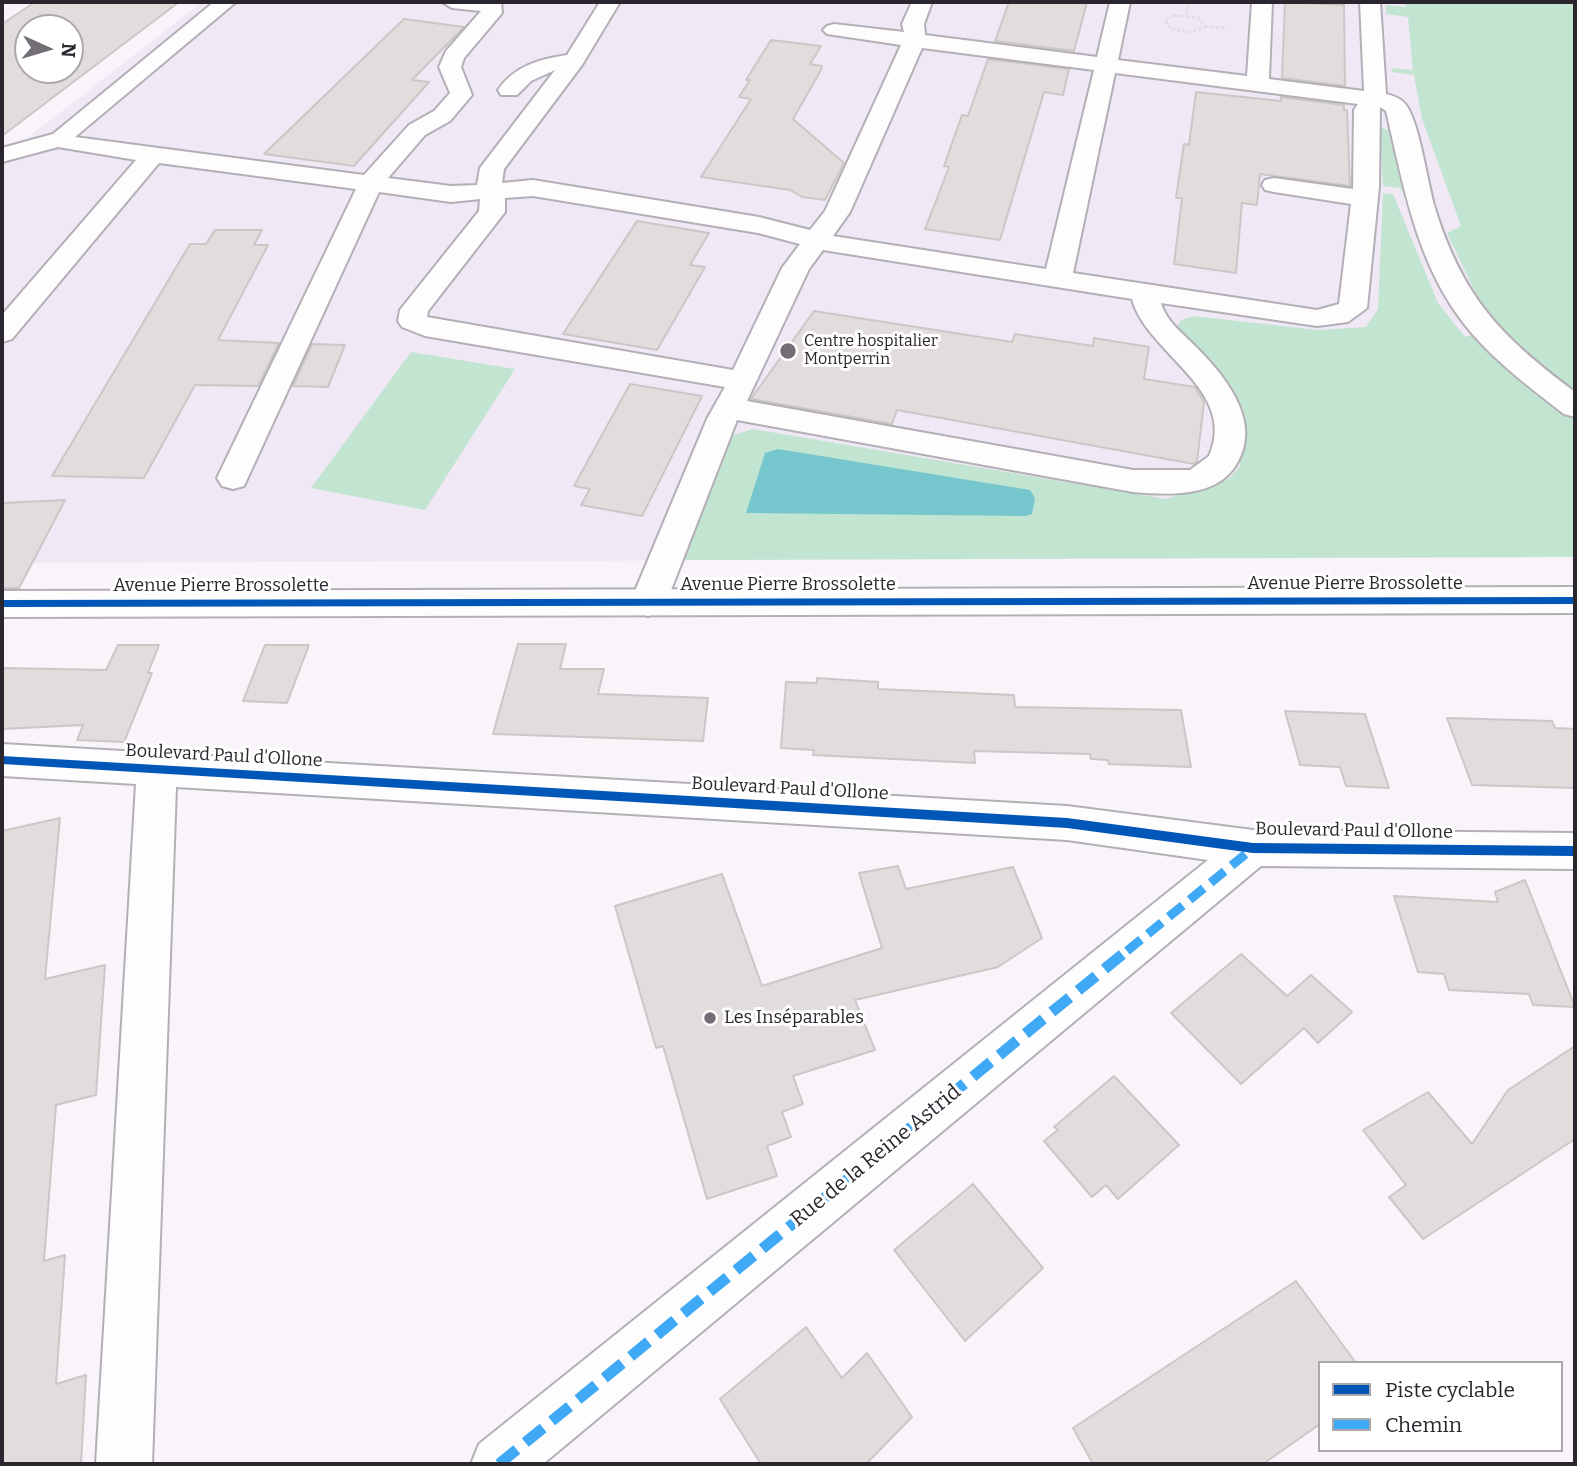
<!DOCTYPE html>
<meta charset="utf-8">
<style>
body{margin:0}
#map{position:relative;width:1577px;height:1466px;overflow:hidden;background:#f8f4fa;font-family:Bitter,serif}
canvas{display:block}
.frame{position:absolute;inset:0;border:4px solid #2b262e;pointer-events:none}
.legend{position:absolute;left:1318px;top:1361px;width:245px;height:91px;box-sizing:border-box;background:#fff;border:2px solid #aaa8ab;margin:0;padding:9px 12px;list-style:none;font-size:21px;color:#2b262e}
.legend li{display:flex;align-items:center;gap:14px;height:35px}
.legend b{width:35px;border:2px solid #aaa8ab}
.north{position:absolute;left:14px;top:14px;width:70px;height:70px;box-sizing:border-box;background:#fff;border:2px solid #aaa8ab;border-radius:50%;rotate:94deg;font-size:19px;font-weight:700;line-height:28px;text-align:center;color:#2b262e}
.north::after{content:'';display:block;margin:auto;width:24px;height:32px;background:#736e75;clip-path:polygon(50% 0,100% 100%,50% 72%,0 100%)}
</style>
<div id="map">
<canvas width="1577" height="1466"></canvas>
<div class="frame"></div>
<ul class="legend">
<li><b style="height:9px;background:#0057b8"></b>Piste cyclable</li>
<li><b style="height:9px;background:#3fa9f5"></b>Chemin</li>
</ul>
<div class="north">N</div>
</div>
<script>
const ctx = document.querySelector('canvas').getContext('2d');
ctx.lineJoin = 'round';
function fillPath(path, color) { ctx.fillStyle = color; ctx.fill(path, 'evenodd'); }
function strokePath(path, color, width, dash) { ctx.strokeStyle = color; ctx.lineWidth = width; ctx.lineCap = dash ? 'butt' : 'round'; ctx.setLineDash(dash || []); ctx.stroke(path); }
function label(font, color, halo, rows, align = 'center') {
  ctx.font = font + ' Bitter,serif'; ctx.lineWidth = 6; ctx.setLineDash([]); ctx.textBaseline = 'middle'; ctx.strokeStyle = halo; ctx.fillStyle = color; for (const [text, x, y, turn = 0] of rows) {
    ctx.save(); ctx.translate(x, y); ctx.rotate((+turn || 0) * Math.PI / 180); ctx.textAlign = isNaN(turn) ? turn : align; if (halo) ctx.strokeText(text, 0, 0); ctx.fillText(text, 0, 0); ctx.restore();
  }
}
fillPath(new Path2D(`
 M202,2H1575V557L2,563V146L25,140Z`), '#f0e8f5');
fillPath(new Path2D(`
 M1406,2H1575V557L678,560L731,436L753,429L1166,499L1230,478L1240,466L1238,414L1234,403L1177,327L1181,320L1194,316L1317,330L1366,327L1378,309L1383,193L1393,194L1438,303L1465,337L1499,327L1480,302L1447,233L1461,226L1422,119L1414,75L1392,72L1391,68L1413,70L1408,17L1386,14V5L1406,7Z
 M1380,128L1390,130L1405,198L1400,188L1383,186Z
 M411,352L515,369L425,510L311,488Z`), '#c2e5d1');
fillPath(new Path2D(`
 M778,449L1030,490L1035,498L1032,514L1026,516L746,513L765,453Z`), '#76c7cd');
const building = new Path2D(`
 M35,2H179L2,136V24ZM28,28H70V70H28Z
 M1009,2H1087L1074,51L995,41Z
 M1285,2L1344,5L1345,86L1282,78Z
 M404,19L464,27L412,80L429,82L354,166L264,154Z
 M771,40L821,46L810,64L822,66L821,70L793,119L844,163L825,200L802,197L790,190L701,177L751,99L739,97L750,80H746Z
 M988,59L1069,69L1063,95L1044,92L1000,240L925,229L949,167L944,166L962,115L968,116Z
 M1196,92L1281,101V97L1344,105V110H1347L1350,186L1260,174L1257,205L1242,203L1236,273L1174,264L1182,198H1176L1184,144L1189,145Z
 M637,221L709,233L690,265L705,267L657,350L563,334Z
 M215,230H262L254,245H268L218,340L279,343L258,386L195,385L144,478L52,476L190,244H206Z
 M814,311L1012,342L1015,334L1093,346L1094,338L1149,347L1144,379L1195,387L1204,402L1197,461L1194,464L897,410L892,424L751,399Z
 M312,344L345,345L328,387L293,386Z
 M630,384L702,396L642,516L581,505L590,489L574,486Z
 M65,500L19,588H2V503Z
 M518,644H566L560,669H604L598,694L708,698L703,741L493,734Z
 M118,645H159L148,673H152L124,742L77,740L83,725L2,729V668L106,670Z
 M265,645H309L287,703L243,701Z
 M817,678L878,682V689L1014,695L1015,707L1181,710L1191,767L1109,764L1108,760L1091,759L1090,754L974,751L975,763L813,755L814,750L781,748L786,682L817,683Z
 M1285,711L1365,714L1389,788L1346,786L1340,767L1300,765Z
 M1447,718L1552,721L1555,728L1575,729V788L1472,785Z
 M60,818L45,979L105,965L96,1095L56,1105L44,1261L65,1255L56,1384L86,1375L81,1464H2V831Z
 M898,866L906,889L1013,867L1042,938L998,967L855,1000L875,1050L793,1076L803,1104L782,1112L791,1137L767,1146L777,1176L707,1199L663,1046L656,1048L615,906L722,874L762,986L882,948L859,873Z
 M1525,880L1575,1007L1533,1005L1529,994L1449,990L1444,974L1418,972L1394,896L1498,902L1495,892Z
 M1241,954L1287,996L1311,975L1352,1012L1318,1043L1304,1028L1241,1084L1171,1013Z
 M1575,1046V1139L1423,1239L1389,1197L1406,1185L1363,1130L1428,1092L1472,1144L1508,1090Z
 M1114,1076L1179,1145L1118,1199L1106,1185L1092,1197L1044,1141L1058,1130L1054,1127Z
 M973,1184L1043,1268L965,1341L894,1250Z
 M1296,1281L1356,1363H1320V1424L1263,1464H1093L1073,1428Z
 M806,1327L842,1378L867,1353L912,1417L866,1464H761L720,1399Z`);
fillPath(building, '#e2dcdc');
strokePath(building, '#cdc6c7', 2);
const minor = new Path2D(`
 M214,2H236L75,137L364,175L409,125L434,111L450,93L439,67L446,51L481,11L452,8L442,2H501L502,13L464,58L461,67L472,95L450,121L425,135L388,178L451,186L477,185L480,168L555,70L531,81L517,95H501L498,90C514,66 540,59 567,55L600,2H620L582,65L504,169L502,183L533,180L759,217L810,230L825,211L901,45L827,34L823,30L827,26L834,24L904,32L902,24L912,2H932L924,24L925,35L1097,57L1110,2H1130L1118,60L1247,76L1252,2H1272L1269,79L1364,91L1360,2H1380L1386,94C1395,96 1403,99 1408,108C1420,129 1427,179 1434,205C1462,297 1500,336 1575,392V417L1564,414C1528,386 1489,357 1462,321C1416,261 1403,183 1386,111L1380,107L1379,187L1367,308L1348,322L1317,326L1161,303C1167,323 1183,333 1197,348C1226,377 1263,423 1236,465C1216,498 1167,495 1133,492L737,420L666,603L660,612L648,616L636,612L630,603L707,419L725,387L425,336L402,327L398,321L400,310L479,211L480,199L451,202L379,192L244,486L233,489L222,486L217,478L356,189L159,163L12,339L2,342V315L136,160L58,147L2,162V148L53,134ZM922,48L1094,70L1046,269L833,236L850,212ZM1115,73L1358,104L1354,110L1353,189L1274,178L1265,180L1262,185L1265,190L1274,192L1351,204L1339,304L1317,310L1073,273ZM533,196L758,233L800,244L782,268L733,370L427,317L428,311L505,212V198ZM823,250L1132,299C1146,353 1239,390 1209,456L1190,470H1133L747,401L809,269Z
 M2,744L1067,806L1253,830L1575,833V869L1261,866L543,1464H471L479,1444L1208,860L1067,840L176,787L152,1464H96L136,784L2,776Z`);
const major = new Path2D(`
 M1575,587V613L2,617V591Z`);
strokePath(minor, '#b3afb6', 4);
strokePath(major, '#b3afb6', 4);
strokePath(new Path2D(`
 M1175,15L1199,18L1205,27L1191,32L1171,29L1165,20Z
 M1186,15L1188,2
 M1205,26L1225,28`), '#dfdee0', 2.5, [3.5, 2]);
fillPath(minor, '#fefdfe');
fillPath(major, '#fefdfe');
strokePath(new Path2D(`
 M1127,951L1253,848`), '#3fa9f5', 9, [18, 9]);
strokePath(new Path2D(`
 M499,1464L1129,949`), '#3fa9f5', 11, [23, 11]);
fillPath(new Path2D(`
 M1575,597V604L2,607V600Z
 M2,756L1067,818L1253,843L1575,846V856L1253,853L1067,828L2,764Z`), '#0057b8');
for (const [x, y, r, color] of [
 [788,351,9,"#736e75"],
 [710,1018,7,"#736e75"]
]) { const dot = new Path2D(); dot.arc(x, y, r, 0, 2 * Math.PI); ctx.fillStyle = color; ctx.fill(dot); strokePath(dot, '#fff', 2.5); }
label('16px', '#2b262e', '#fff', [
 ["Centre hospitalier",804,342],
 ["Montperrin",804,360]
], 'left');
label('18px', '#2b262e', '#fff', [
 ["Avenue Pierre Brossolette",1355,584],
 ["Avenue Pierre Brossolette",788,585],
 ["Avenue Pierre Brossolette",221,586],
 ["Boulevard Paul d'Ollone",224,756,3],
 ["Boulevard Paul d'Ollone",790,789,3],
 ["Boulevard Paul d'Ollone",1354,831,1]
]);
label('18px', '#2b262e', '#fff', [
 ["Les Inséparables",724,1018]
], 'left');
label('21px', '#2b262e', '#fff', [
 ["Rue de la Reine Astrid",876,1156,-39]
]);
</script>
